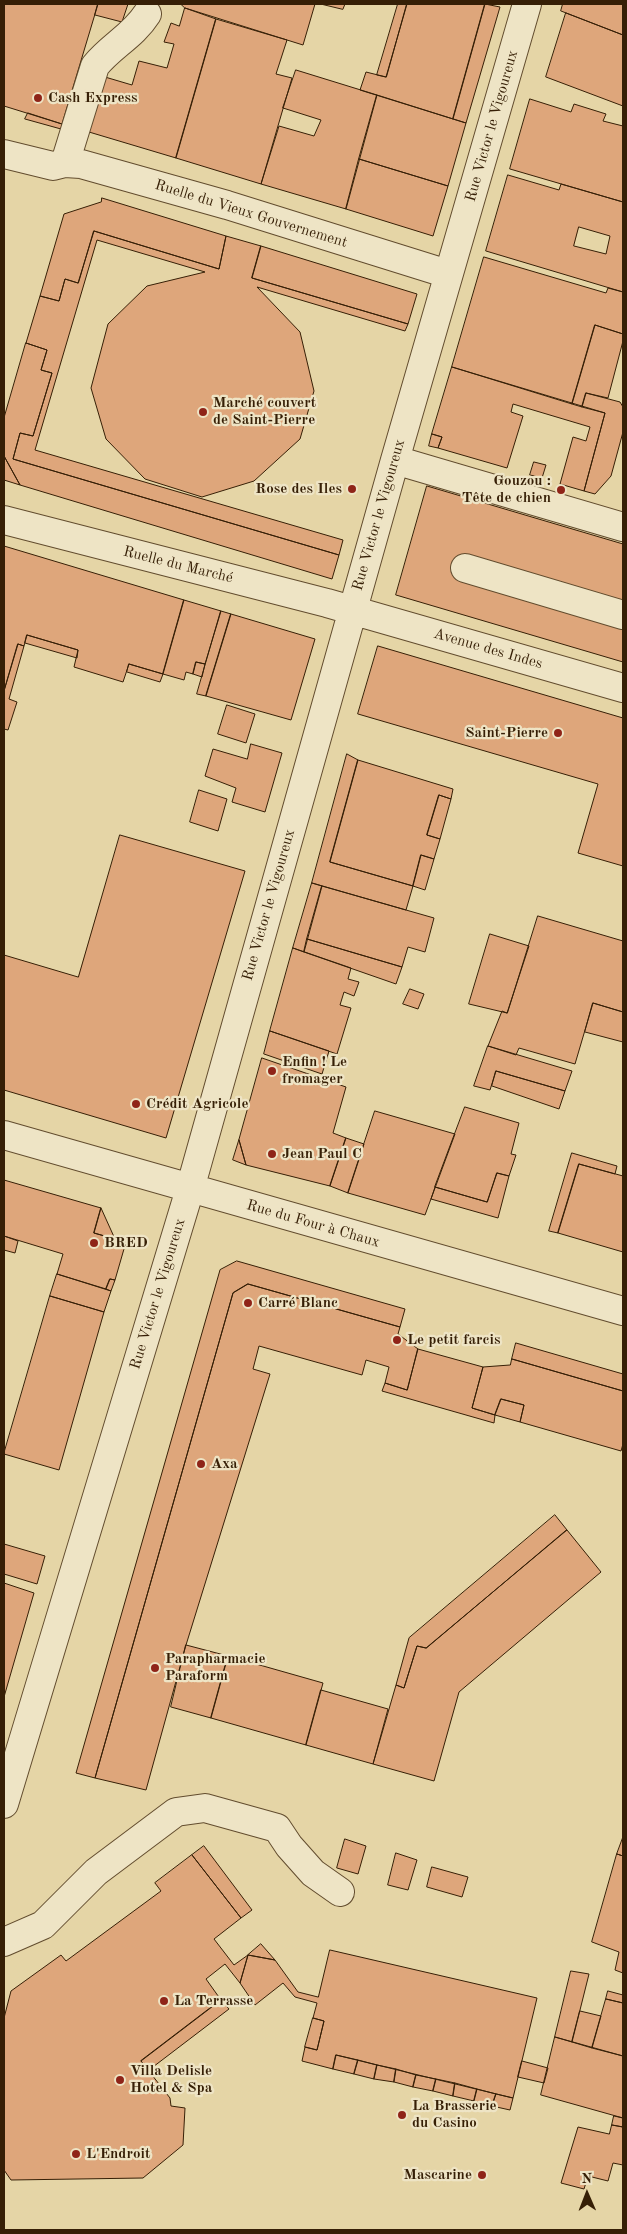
<!DOCTYPE html>
<meta charset="utf-8">
<style>
body{margin:0}
#map{position:relative;width:627px;height:2234px;overflow:hidden;background:#e5d5a6;font-family:"Old Standard TT",serif}
canvas{display:block}
.frame{position:absolute;inset:0;border:5px solid #361f06;pointer-events:none}
.north{position:absolute;left:562px;top:2169px;width:50px;height:50px;-webkit-text-stroke:4px #eee4c5;paint-order:stroke;rotate:359deg;font-size:14px;font-weight:700;line-height:20px;text-align:center;color:#361f06}
.north::after{content:'';display:block;margin:auto;width:18px;height:22px;background:#361f06;clip-path:polygon(50% 0,100% 100%,50% 72%,0 100%)}
</style>
<div id="map">
<canvas width="627" height="2234"></canvas>
<div class="frame"></div>
<div class="north">N</div>
</div>
<script>
const ctx = document.querySelector('canvas').getContext('2d');
ctx.lineJoin = 'round';
function fillPath(path, color) { ctx.fillStyle = color; ctx.fill(path, 'evenodd'); }
function strokePath(path, color, width, dash) { ctx.strokeStyle = color; ctx.lineWidth = width; ctx.lineCap = dash ? 'butt' : 'round'; ctx.setLineDash(dash || []); ctx.stroke(path); }
function label(font, color, halo, rows, align = 'center') {
  ctx.font = font + ' "Old Standard TT",serif'; ctx.lineWidth = 4.5; ctx.setLineDash([]); ctx.textBaseline = 'middle'; ctx.strokeStyle = halo; ctx.fillStyle = color; for (const [text, x, y, turn = 0] of rows) {
    ctx.save(); ctx.translate(x, y); ctx.rotate((+turn || 0) * Math.PI / 180); ctx.textAlign = isNaN(turn) ? turn : align; if (halo) ctx.strokeText(text, 0, 0); ctx.fillText(text, 0, 0); ctx.restore();
  }
}
const building = new Path2D(`
 M4,4H98L62,124L4,106Z
 M98,4H128L122,22L95,15Z
 M181,4H315L303,45L185,8Z
 M321,4H345L343,9Z
 M398,4H407L386,77L377,75Z
 M407,4H485L453,119L360,90L366,72L386,77Z
 M485,4L500,7L466,123L453,119Z
 M563,4H623V35L561,11Z
 M185,8L216,19L176,158L89,132L105,77L132,85L139,61L167,68L174,44L164,42L171,23L179,26Z
 M566,13L623,35V106L546,77Z
 M216,19L287,40L276,74L292,78L261,184L176,158Z
 M296,70L377,95L346,209L261,184L279,126L314,136L321,120L283,108Z
 M377,95L466,123L448,186L359,159Z
 M530,99L571,112L574,104L606,114L603,121L623,126V202L510,169Z
 M28,113L62,124L61,129L25,119Z
 M359,159L448,186L433,236L346,209Z
 M508,175L559,190L561,184L623,202V292L486,251ZM579,227L610,236L606,254L574,246Z
 M102,198L226,236L219,269L94,231L78,283L65,279L59,301L40,296L64,214L101,202Z
 M94,231L219,269L226,236L261,246L252,278L408,324L405,331L257,287L300,332L314,391L300,439L254,481L202,497L145,479L106,439L91,388L108,324L147,286L205,272L97,240L35,450L343,540L339,555L13,459L20,433L33,436L52,373L41,370L47,350L26,343L40,296L59,301L65,279L78,283Z
 M261,246L417,294L408,324L252,278Z
 M484,257L606,293L608,288L623,292V334L595,325L572,404L452,367Z
 M595,325L623,334V341L608,398L586,393L582,407L572,404Z
 M26,343L47,350L41,370L52,373L33,436L20,433L13,459L339,555L332,579L20,485L4,456V418Z
 M452,367L605,413L584,491L560,484L573,437L586,441L590,427L513,404L511,412L523,416L507,468L438,448L442,437L432,434Z
 M586,393L620,402L623,407V432L611,476L595,494L584,491L605,413L582,407Z
 M432,434L442,437L438,448L429,446Z
 M4,456L20,485L4,480Z
 M534,462L546,465L542,478L530,475Z
 M427,486L623,544V662L396,595Z
 M4,546L184,600L163,674L129,664L123,682L74,667L78,650L27,635L24,646L18,644L4,691Z
 M184,600L221,611L205,664L196,662L193,674L186,672L184,680L163,674Z
 M221,611L231,614L206,696L197,694Z
 M231,614L315,639L291,720L206,696Z
 M27,635L78,650L77,658L25,643Z
 M18,644L24,646L9,699L17,702L8,730L4,729V691Z
 M378,646L623,718V866L578,853L598,784L358,714Z
 M196,662L205,664L202,677L193,674Z
 M129,664L163,674L160,682L127,672Z
 M227,705L255,714L246,743L218,734Z
 M251,744L282,753L265,812L232,802L236,788L205,776L213,749L247,759Z
 M347,754L358,760L330,862L413,886L406,910L312,883Z
 M358,760L453,789L451,799L439,795L427,835L440,839L434,859L421,855L413,886L330,862Z
 M199,790L227,799L218,831L190,822Z
 M439,795L451,799L440,839L427,835Z
 M120,835L245,871L166,1138L4,1090V955L78,977Z
 M421,855L434,859L425,890L413,886Z
 M312,883L322,886L304,952L293,948Z
 M322,886L434,918L425,952L408,947L402,967L307,939Z
 M538,916L623,941V1012L593,1003L575,1064L519,1048L516,1055L488,1046L502,1011L507,1013Z
 M490,934L529,946L507,1013L469,1004Z
 M307,939L402,967L396,984L304,952Z
 M293,948L351,968L348,979L359,982L354,996L344,992L340,1005L351,1008L337,1054L270,1031Z
 M410,989L424,994L418,1009L403,1004Z
 M593,1003L623,1012V1042L585,1032Z
 M270,1031L329,1051L322,1074L264,1054Z
 M488,1046L572,1071L565,1091L496,1071L490,1090L474,1086Z
 M262,1058L346,1087L333,1133L346,1138L330,1186L246,1165L239,1140Z
 M496,1071L565,1091L559,1109L492,1086Z
 M465,1107L519,1123L511,1154L516,1155L509,1176L497,1173L487,1202L435,1187Z
 M375,1111L455,1134L425,1215L348,1193Z
 M346,1138L364,1144L348,1193L330,1186Z
 M239,1140L246,1165L233,1160Z
 M572,1153L617,1166L615,1174L579,1164L558,1233L549,1231Z
 M579,1164L623,1176V1252L558,1233Z
 M497,1173L509,1176L498,1218L431,1199L435,1187L487,1202Z
 M4,1180L101,1208L94,1233L126,1242L115,1280L110,1279L106,1289L57,1274L63,1254L4,1236Z
 M101,1208L115,1239L94,1233Z
 M4,1236L18,1241L15,1253L4,1250Z
 M237,1261L405,1309L400,1327L248,1284L233,1293L95,1778L76,1773L220,1270Z
 M57,1274L111,1291L104,1312L50,1296Z
 M110,1279L115,1280L111,1291L106,1289Z
 M248,1284L400,1327L398,1334L418,1349L407,1390L385,1383L389,1367L366,1360L362,1375L259,1346L253,1369L270,1374L186,1645L146,1790L95,1778L233,1293Z
 M50,1296L104,1312L59,1470L4,1454Z
 M516,1343L623,1374V1391L512,1359Z
 M418,1349L483,1367L472,1408L495,1415L494,1423L382,1391L385,1383L407,1390Z
 M512,1359L623,1391V1444L621,1451L520,1422L524,1405L501,1399L495,1415L472,1408L483,1367L510,1365Z
 M501,1399L524,1405L520,1422L495,1415Z
 M555,1515L567,1530L426,1648L417,1646L404,1688L396,1685L409,1638Z
 M567,1530L601,1572L459,1692L434,1781L373,1764L396,1685L404,1688L417,1646L426,1648Z
 M4,1544L45,1556L37,1584L4,1574Z
 M4,1583L34,1593L4,1697Z
 M186,1645L228,1656L211,1718L171,1707Z
 M228,1656L323,1683L306,1745L211,1718Z
 M321,1690L388,1709L373,1764L306,1745Z
 M623,1837V1856L617,1854Z
 M345,1839L366,1846L358,1874L337,1868Z
 M204,1846L252,1910L241,1918L192,1855Z
 M396,1853L417,1860L408,1890L388,1885Z
 M617,1854L623,1856V1973L615,1970L619,1952L592,1942Z
 M192,1855L241,1918L214,1939L234,1965L248,1955L240,1983L225,1964L206,1979L221,2000L141,2061L170,2098L171,2106L185,2108L183,2145L143,2178L11,2180L4,2170V2018L11,1991L61,1955L66,1961L161,1891L155,1883Z
 M432,1867L468,1877L462,1897L427,1887Z
 M261,1944L275,1960L248,1955Z
 M330,1950L537,1998L513,2098L336,2055L333,2069L302,2061L305,2047L317,2050L324,2021L313,2018L317,2003L295,1997L283,1983L255,2005L240,1983L248,1955L275,1960L298,1992L318,1997Z
 M571,1971L589,1974L572,2042L555,2037Z
 M608,1991L623,1995V2003L606,1999Z
 M606,1999L623,2003V2056L592,2048Z
 M221,2000L229,2009L149,2070L141,2061Z
 M580,2011L601,2016L592,2048L572,2042Z
 M313,2018L324,2021L317,2050L305,2047Z
 M555,2037L623,2056V2118L541,2095Z
 M336,2055L358,2060L354,2074L333,2069Z
 M358,2060L377,2065L374,2079L354,2074Z
 M522,2061L548,2068L544,2083L518,2077Z
 M377,2065L396,2069L394,2082L374,2079Z
 M396,2069L416,2075L413,2087L394,2082Z
 M416,2075L436,2079L433,2091L413,2087Z
 M436,2079L455,2083L453,2096L433,2091Z
 M455,2083L477,2089L474,2101L453,2096Z
 M477,2089L496,2094L492,2106L474,2101Z
 M496,2094L513,2098L510,2110L492,2106Z
 M614,2116L623,2118V2127L612,2125Z
 M612,2125L623,2127V2165L613,2163L608,2181L588,2176L584,2189L561,2183L578,2127L609,2134Z`);
fillPath(building, '#dea67b');
strokePath(building, '#361f06', 1);
const minor = new Path2D(`
 M4,154L53,166L65,163L81,164L227,205L448,274
 M65,163L95,66C111,46 133,36 147,14
 M395,460L623,527
 M4,520L327,603L623,688
 M465,568L623,615
 M4,1135L623,1311
 M4,1804L190,1189L395,460L527,4
 M4,1942L43,1925L96,1872L176,1812L205,1808L277,1828L289,1846L313,1873L340,1892`);
strokePath(minor, '#624c2e', 30);
strokePath(minor, '#eee4c5', 28);
for (const [x, y, r, color] of [
 [38,98,5,"#8f2418"],
 [203,412,5,"#8f2418"],
 [352,489,5,"#8f2418"],
 [561,490,5,"#8f2418"],
 [558,733,5,"#8f2418"],
 [272,1071,5,"#8f2418"],
 [136,1104,5,"#8f2418"],
 [272,1154,5,"#8f2418"],
 [94,1243,5,"#8f2418"],
 [248,1303,5,"#8f2418"],
 [397,1340,5,"#8f2418"],
 [201,1464,5,"#8f2418"],
 [155,1668,5,"#8f2418"],
 [164,2001,5,"#8f2418"],
 [120,2080,5,"#8f2418"],
 [402,2115,5,"#8f2418"],
 [76,2154,5,"#8f2418"],
 [482,2175,5,"#8f2418"]
]) { const dot = new Path2D(); dot.arc(x, y, r, 0, 2 * Math.PI); ctx.fillStyle = color; ctx.fill(dot); strokePath(dot, '#eee4c5', 2); }
label('bold 15px', '#361f06', '#eee4c5', [
 ["Cash Express",48,98],
 ["Marché couvert",213,403],
 ["de Saint-Pierre",213,420],
 ["Gouzou :",551,481,"right"],
 ["Tête de chien",551,498,"right"],
 ["Rose des Iles",342,489,"right"],
 ["Saint-Pierre",548,733,"right"],
 ["Enfin ! Le",282,1062],
 ["fromager",282,1079],
 ["Crédit Agricole",146,1104],
 ["Jean Paul C",282,1154],
 ["BRED",104,1243],
 ["Carré Blanc",258,1303],
 ["Le petit farcis",407,1340],
 ["Axa",211,1464],
 ["Parapharmacie",165,1659],
 ["Paraform",165,1676],
 ["La Terrasse",174,2001],
 ["Villa Delisle",130,2071],
 ["Hotel & Spa",130,2088],
 ["La Brasserie",412,2106],
 ["du Casino",412,2123],
 ["L'Endroit",86,2154],
 ["Mascarine",472,2175,"right"]
], 'left');
label('15px', '#361f06', '#eee4c5', [
 ["Rue Victor le Vigoureux",492,126,-74],
 ["Ruelle du Vieux Gouvernement",251,214,17],
 ["Rue Victor le Vigoureux",379,515,-74],
 ["Ruelle du Marché",178,565,14],
 ["Avenue des Indes",488,649,16],
 ["Rue Victor le Vigoureux",269,905,-74],
 ["Rue du Four à Chaux",313,1224,16],
 ["Rue Victor le Vigoureux",158,1294,-73]
]);
</script>
